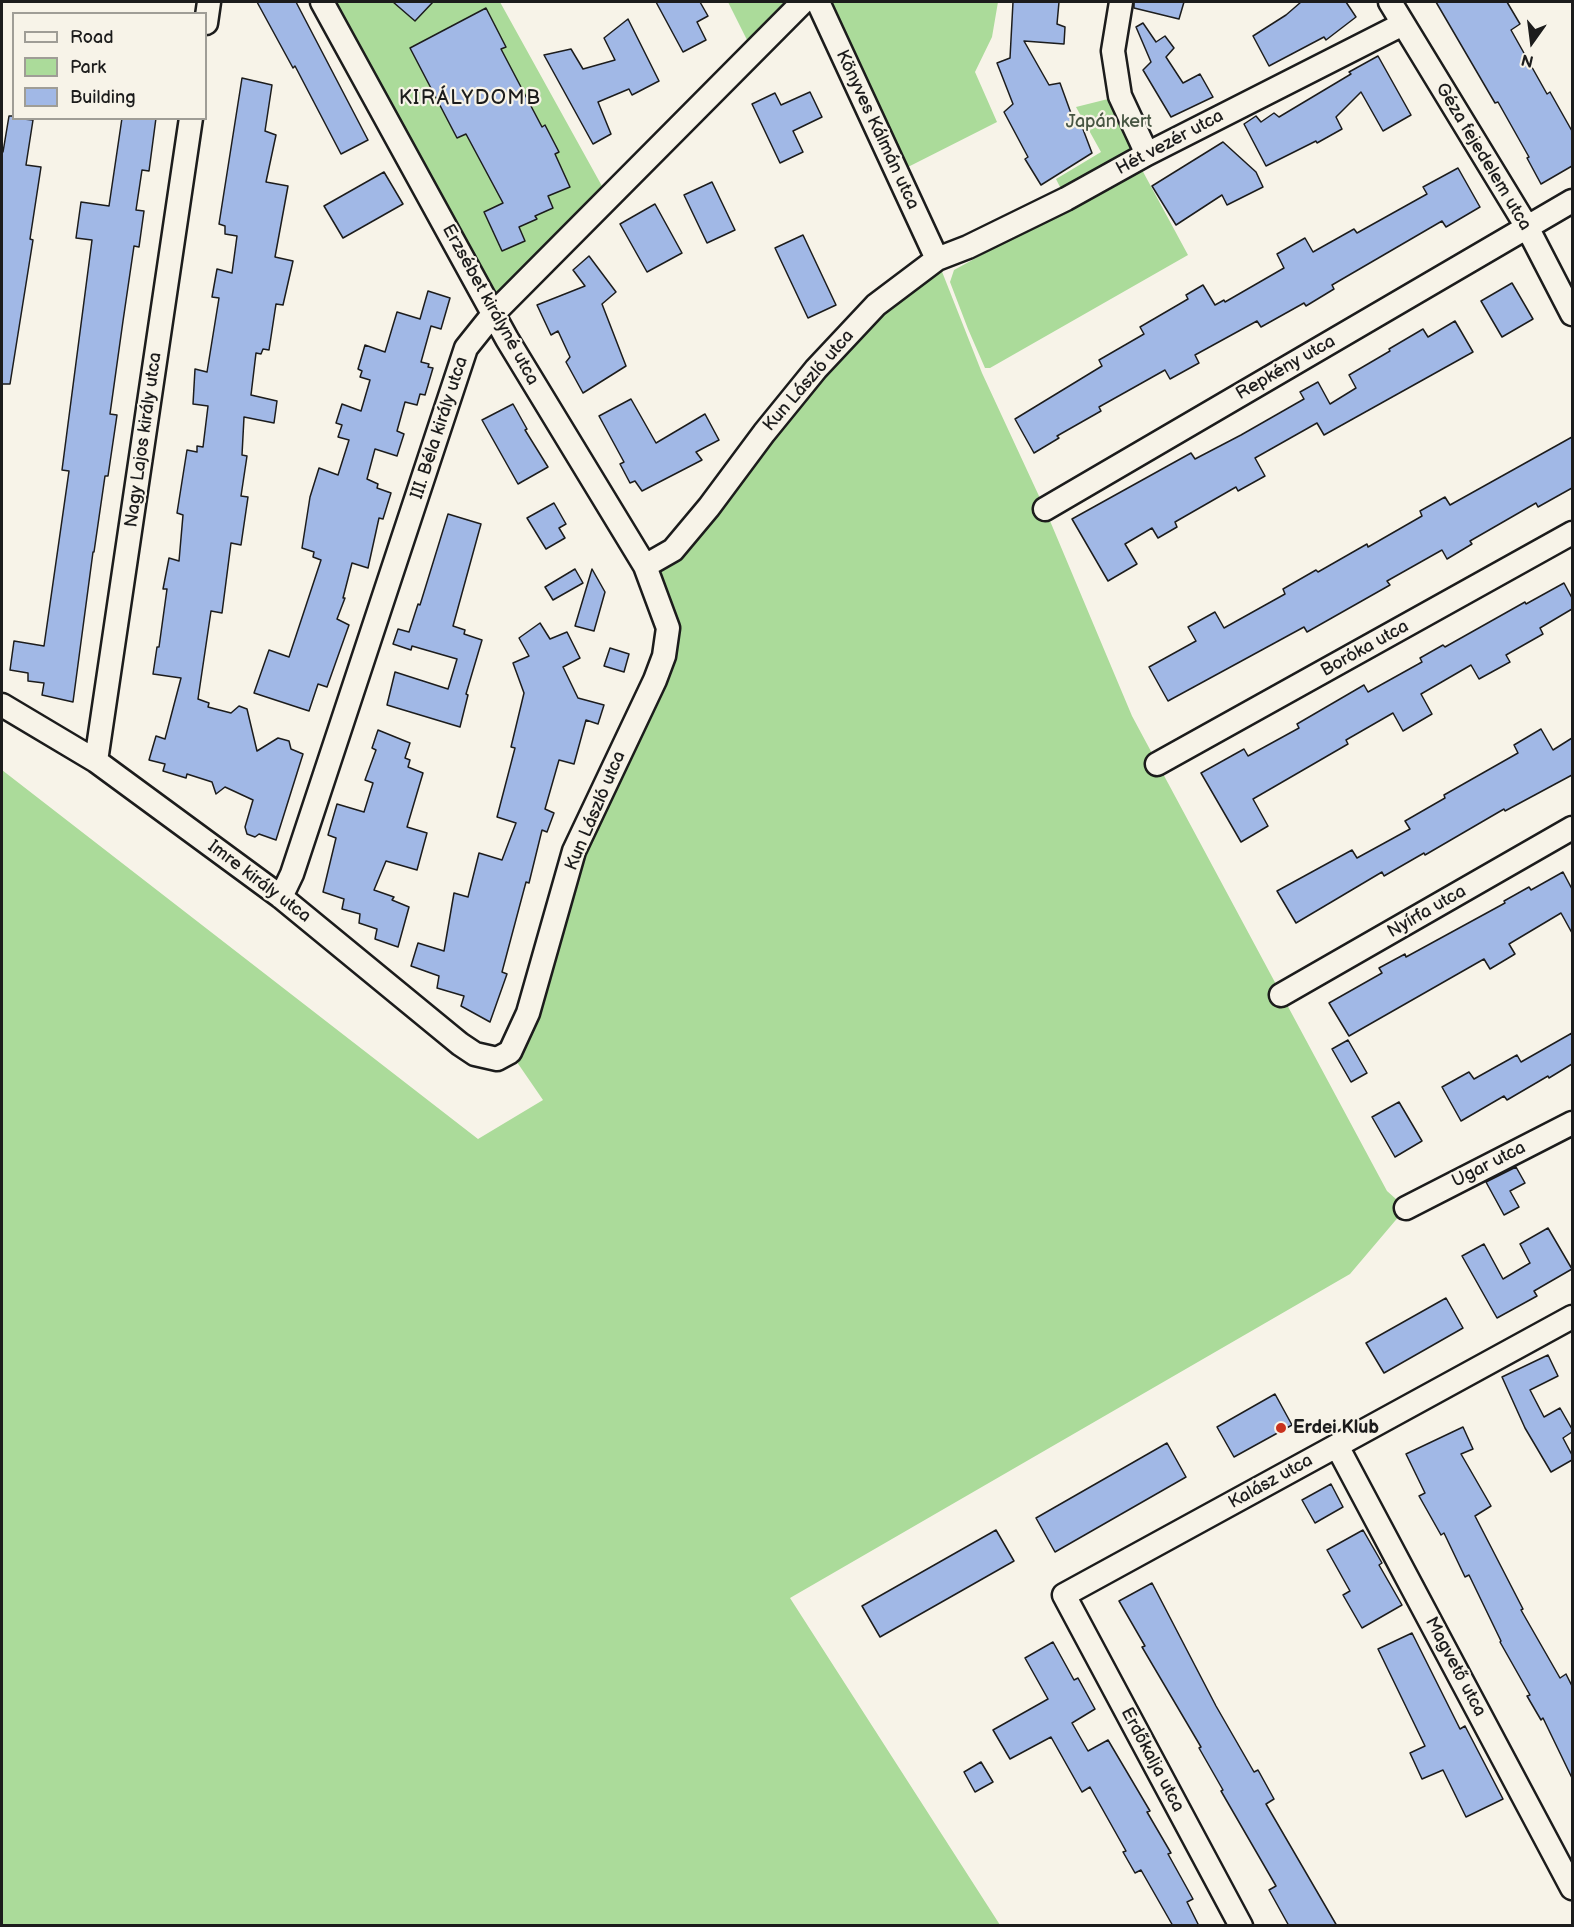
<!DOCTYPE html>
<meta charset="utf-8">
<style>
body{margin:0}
#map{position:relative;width:1574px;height:1927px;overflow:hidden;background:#f7f3e8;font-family:"Balsamiq Sans",sans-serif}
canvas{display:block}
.frame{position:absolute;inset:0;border:3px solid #1c1c1c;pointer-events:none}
.legend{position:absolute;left:12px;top:12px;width:195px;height:108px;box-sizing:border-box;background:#f7f3e8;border:2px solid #9f9d96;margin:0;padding:8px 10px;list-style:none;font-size:18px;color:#1c1c1c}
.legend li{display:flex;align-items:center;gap:12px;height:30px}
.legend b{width:30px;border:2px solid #9f9d96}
.north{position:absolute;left:1502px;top:12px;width:60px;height:60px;-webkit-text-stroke:4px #f7f3e8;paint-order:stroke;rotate:194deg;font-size:16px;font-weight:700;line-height:24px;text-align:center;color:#1c1c1c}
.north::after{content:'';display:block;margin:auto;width:21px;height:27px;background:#1c1c1c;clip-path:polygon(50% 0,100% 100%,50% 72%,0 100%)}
</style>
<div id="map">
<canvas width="1574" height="1927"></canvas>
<div class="frame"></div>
<ul class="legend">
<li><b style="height:8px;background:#f7f3e8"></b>Road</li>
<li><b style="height:16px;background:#abdb9a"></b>Park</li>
<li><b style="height:16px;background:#a1b8e6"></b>Building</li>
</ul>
<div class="north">N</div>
</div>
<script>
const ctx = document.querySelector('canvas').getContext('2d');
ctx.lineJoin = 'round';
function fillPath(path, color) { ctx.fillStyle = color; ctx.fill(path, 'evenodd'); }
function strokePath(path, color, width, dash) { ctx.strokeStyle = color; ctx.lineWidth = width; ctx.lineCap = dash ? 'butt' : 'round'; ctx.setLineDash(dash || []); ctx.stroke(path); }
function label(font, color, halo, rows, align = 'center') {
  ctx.font = font + ' "Balsamiq Sans",sans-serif'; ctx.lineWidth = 4.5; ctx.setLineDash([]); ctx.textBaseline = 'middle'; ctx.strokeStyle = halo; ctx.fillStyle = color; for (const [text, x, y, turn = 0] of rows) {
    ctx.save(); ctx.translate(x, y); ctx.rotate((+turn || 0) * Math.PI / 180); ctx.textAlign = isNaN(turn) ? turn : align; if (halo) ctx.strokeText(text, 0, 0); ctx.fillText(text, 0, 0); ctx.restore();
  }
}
fillPath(new Path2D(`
 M335,2H500L608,197L493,312L327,10Z
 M728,2H803L753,52Z
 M832,2H998L992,37L975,72L997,122L906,168Z
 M1120,96L1147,154L1066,199L1056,179L1101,152L1076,107Z
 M1141,168L1188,255L990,368H985L968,329L950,282L954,270Z
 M937,259L982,373L1045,509L1132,716L1387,1191L1406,1208L1350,1274L790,1598L1000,1925H2V770L478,1139L543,1100L510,1052L574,851L664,656L645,566L764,433Z`), '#abdb9a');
const building = new Path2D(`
 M257,2H296L368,140L341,154L295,66L293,68Z
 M393,2H433L415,21Z
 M656,2H700L708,16L697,22L706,40L683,52Z
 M1013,2H1059L1057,24L1065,27L1064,44L1024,41L1049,85L1060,83L1076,127L1081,124L1092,153L1041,185L1025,159L1028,157L1004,112L1013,104L997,63L1010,58Z
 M1134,2H1184L1179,19L1134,8Z
 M1301,2H1346L1356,17L1326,40L1324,37L1269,66L1253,36L1286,15Z
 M1436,2H1507L1520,24L1511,30L1547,94L1550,92L1572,131V166L1541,184L1527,158L1529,157L1498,102L1495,103Z
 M486,8L506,47L501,49L542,127L545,125L559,152L555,154L570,187L548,196L553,208L535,216L537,219L519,227L525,241L502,251L484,212L503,203L466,134L457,138L410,48Z
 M628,19L659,81L632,95L629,89L598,102L611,134L593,144L544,55L571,49L583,69L615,60L604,38Z
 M1143,23L1156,42L1165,36L1174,48L1166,57L1183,83L1200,74L1213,97L1171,117L1143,70L1151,62L1136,27Z
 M1378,56L1411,115L1383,131L1361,92L1336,117L1342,129L1317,143L1316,141L1266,166L1244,124L1256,116L1261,122L1274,113L1279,117L1351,74L1349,72Z
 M242,78L272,85L265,131L276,135L266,182L288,186L275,257L293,261L283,305L276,304L269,350L263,349L261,354L256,353L251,395L277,401L274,423L244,417L242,455L247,456L241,496L248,497L241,545L231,543L222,613L211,611L198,699L209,703L208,707L231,713L239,706L247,709L257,751L278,738L289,741L291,749L303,754L276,840L259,834L255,837L247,834L245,827L253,800L225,787L216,794L212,782L187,774L186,778L163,771L165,764L149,760L156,736L165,739L181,678L153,674L157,647H159L167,589H163L169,558L179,561L183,515L177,513L187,450L197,452V446L203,447L208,406L193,404L195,369L207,372L219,298L212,297L217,269L232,273L237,236L225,234V226L219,224Z
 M810,92L822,117L793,131L803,152L780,163L752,104L775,93L781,105Z
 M9,116H14V118L33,120L26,165L41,167L30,239L33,240L10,384H2V152H3Z
 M122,118H156L149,171L142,170L136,210L144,211L139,247L134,246L123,321L110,414L117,415L108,476H105L94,552H93L73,702L42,695L44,683L28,681V673L10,670L14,641L44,646L69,471L62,470L92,240L76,238L81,202L109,206Z
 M1223,142L1256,172L1263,187L1227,205L1222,195L1176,225L1152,186Z
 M1458,168L1480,207L1446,227L1442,221L1332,285L1334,289L1306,306L1304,303L1261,327L1257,321L1195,355L1199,363L1170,379L1165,370L1099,407L1101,411L1057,436L1059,438L1034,453L1015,419L1102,366L1099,360L1144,334L1140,327L1188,299L1186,295L1203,285L1215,305L1224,300L1225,302L1284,268L1277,254L1305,238L1313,252L1354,229L1357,233L1427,194L1423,187Z
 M384,172L403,204L343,238L324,206Z
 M712,182L735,230L707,243L684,195Z
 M655,204L682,253L647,272L620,224Z
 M803,235L836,305L808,318L775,248Z
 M589,256L616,292L602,304L626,366L583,393L566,362L570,357L558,331L551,335L537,305L585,286L573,270Z
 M1512,283L1533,319L1502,337L1481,301Z
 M428,291L450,298L441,329L431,326L421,362L429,364L428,367L433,368L425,395L420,394L417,405L405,402L397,431L404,434L397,456L375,449L367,479L378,484L377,488L391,493L383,519L379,518L368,568L352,563L343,598H345L337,619L349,625L327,687L318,684L309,711L254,693L269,650L289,657L321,560L313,557L314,552L302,548L310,497L319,468L338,475L349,440L338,437L342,425L336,423L342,404L361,411L370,380L360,377L362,371L358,369L365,345L385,352L397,312L420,319Z
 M1455,321L1473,352L1324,435L1317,423L1255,458L1265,476L1238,491L1236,487L1175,522L1177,527L1158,538L1152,528L1125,544L1137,564L1108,581L1072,519L1191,453L1195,459L1241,435L1304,399L1300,392L1318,382L1330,404L1356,388L1349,375L1390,351L1389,349L1423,329L1428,337Z
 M631,399L656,443L705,414L719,440L696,452L702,460L642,491L635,481L630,483L620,464L624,462L599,416Z
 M513,404L527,429L525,430L548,467L518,484L482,420Z
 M1572,437V488L1538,507L1536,503L1470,541L1472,544L1447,559L1442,550L1387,581L1390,585L1307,632L1304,627L1168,701L1149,667L1196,641L1188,627L1215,612L1224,628L1285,594L1283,589L1316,570L1318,572L1367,544L1368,547L1422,516L1420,511L1445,497L1450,505Z
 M554,503L566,524L559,528L565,538L546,549L527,518Z
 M448,514L481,524L453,626L465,630L464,634L482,640L466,694L468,695L460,727L387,705L395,672L448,689L457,659L412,646L411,650L393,644L398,629L409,632L418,604L420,605Z
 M575,569L583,583L553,600L545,587Z
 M592,569L605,592L594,631L575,626Z
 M1564,583L1572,598V609L1540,628L1543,634L1506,655L1510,662L1479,679L1471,665L1421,694L1432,714L1403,731L1393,713L1346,740L1348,744L1253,799L1268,826L1241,842L1201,773L1244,749L1248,756L1299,728L1297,724L1364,685L1368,692L1422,662L1420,658L1443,645L1445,647L1525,602L1526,604Z
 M540,623L550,639L567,632L580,658L563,667L578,698L604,705L598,724L586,720L574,764L559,760L545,809L554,813L547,832L542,830L529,883L526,882L502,972L507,974L490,1022L461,1006L464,996L437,988L439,976L411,966L418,943L444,951L454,893L468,897L479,853L502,860L516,823L497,817L515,748L511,747L524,693L513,663L529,656L519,638Z
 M610,648L629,654L624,672L604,666Z
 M1541,729L1553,750L1572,738V775L1505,811L1504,809L1425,855L1424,853L1384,876L1382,872L1296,923L1277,891L1352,850L1357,858L1410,829L1405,821L1445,798L1444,795L1518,753L1514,745Z
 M378,730L410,743L405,758L410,760L408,767L423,773L407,827L427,833L417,870L386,861L374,890L394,897L392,900L409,907L398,947L375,939L377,929L359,923L360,914L342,909L344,899L323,892L336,838L328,835L337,804L364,812L373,783L365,780L376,750L372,748Z
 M1563,872L1572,889V933L1561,913L1509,944L1515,954L1490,969L1484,959L1349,1036L1329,1003L1382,973L1379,968L1405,954L1406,957L1505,903L1504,901L1529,887L1531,890Z
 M1572,1033V1064L1549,1078L1548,1076L1507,1100L1504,1096L1461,1121L1442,1087L1469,1072L1474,1079L1517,1055L1521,1062Z
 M1348,1040L1367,1073L1351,1082L1332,1049Z
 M1399,1102L1422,1141L1395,1157L1372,1117Z
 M1516,1167L1525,1183L1510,1191L1519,1207L1504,1215L1486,1182Z
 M1548,1228L1572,1269L1534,1291L1537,1296L1497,1318L1462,1256L1484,1244L1503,1279L1530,1263L1520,1244Z
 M1446,1298L1463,1328L1384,1373L1366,1343Z
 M1548,1355L1558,1376L1530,1390L1544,1417L1560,1408L1572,1429V1432L1563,1438L1572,1455V1460L1551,1472L1525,1428L1502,1377Z
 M1275,1394L1292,1425L1234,1457L1217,1427Z
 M1463,1427L1473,1449L1461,1454L1491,1506L1475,1516L1523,1609L1521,1610L1560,1678L1566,1674L1572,1686V1778L1543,1718L1541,1720L1527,1696L1530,1695L1500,1642L1501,1641L1469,1575L1465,1577L1444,1533L1441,1535L1419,1496L1425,1493L1406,1454Z
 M1167,1443L1186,1477L1055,1552L1036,1518Z
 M1331,1484L1343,1507L1315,1523L1302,1500Z
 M996,1530L1014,1561L880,1637L862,1606Z
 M1363,1530L1382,1563L1379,1565L1402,1605L1362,1628L1343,1595L1350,1591L1327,1550Z
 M1152,1583L1216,1706L1254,1772L1258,1770L1274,1799L1266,1804L1337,1926H1289L1269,1890L1276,1886L1221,1791L1223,1790L1199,1748L1201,1747L1142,1647L1145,1646L1119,1601Z
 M1412,1633L1460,1729L1465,1726L1503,1799L1466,1817L1443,1770L1422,1779L1410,1753L1425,1746L1378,1649Z
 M1053,1642L1074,1680L1078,1678L1095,1709L1072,1723L1088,1751L1108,1740L1150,1811L1147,1812L1171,1853L1168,1854L1193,1899L1187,1902L1199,1926H1173L1141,1870L1135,1873L1123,1852L1126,1851L1090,1787L1082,1792L1051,1737L1010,1759L993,1730L1048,1699L1025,1658Z
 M981,1762L993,1782L975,1792L964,1772Z`);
fillPath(building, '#a1b8e6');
strokePath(building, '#1c1c1c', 1.5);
const minor = new Path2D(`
 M818,2L937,259
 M1121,2L1113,51L1120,96L1147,154
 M1390,2L1527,227L1572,314
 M206,23L209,2
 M1045,509L1572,201
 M645,566L673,550L709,507L764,433L816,369L876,305L937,259L968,247L1066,199L1147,154L1403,24
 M2,705L96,761L281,897L460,1044L475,1054L497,1059L510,1052L528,1013L574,851L655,680L664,656L668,628L645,566L507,339L322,2
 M96,761L191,118
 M1157,764L1572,533
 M281,897L292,874L466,348L494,313L803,2
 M1281,995L1572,828
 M1406,1208L1572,1123
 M1337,1446L1572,1888
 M1241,1926L1064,1595L1572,1317`);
strokePath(minor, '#1c1c1c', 27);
strokePath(minor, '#f7f3e8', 22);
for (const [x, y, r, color] of [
 [1281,1428,6,"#c8321e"]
]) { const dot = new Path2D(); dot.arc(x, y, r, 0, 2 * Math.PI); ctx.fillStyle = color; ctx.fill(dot); strokePath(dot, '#f7f3e8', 2); }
label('18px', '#475542', '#f7f3e8', [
 ["Japán kert",1109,122]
]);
label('18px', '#1c1c1c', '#f7f3e8', [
 ["Könyves Kálmán utca",877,130,65],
 ["Hét vezér utca",1170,143,-28],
 ["Géza fejedelem utca",1483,157,59],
 ["Erzsébet királyné utca",490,305,61],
 ["Repkény utca",1286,368,-30],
 ["Kun László utca",809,381,-49],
 ["III. Béla király utca",440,428,-72],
 ["Nagy Lajos király utca",144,440,-82],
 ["Boróka utca",1365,649,-29],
 ["Kun László utca",596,811,-67],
 ["Imre király utca",259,882,37],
 ["Nyírfa utca",1427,912,-30],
 ["Ugar utca",1489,1165,-27],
 ["Kalász utca",1271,1482,-29],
 ["Magvető utca",1455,1667,62],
 ["Erdőkalja utca",1152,1760,62]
]);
label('bold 18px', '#1c1c1c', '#f7f3e8', [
 ["Erdei Klub",1293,1428]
], 'left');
ctx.letterSpacing = '1.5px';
label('20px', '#1c1c1c', '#f7f3e8', [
 ["KIRÁLYDOMB",470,99]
]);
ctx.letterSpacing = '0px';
</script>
